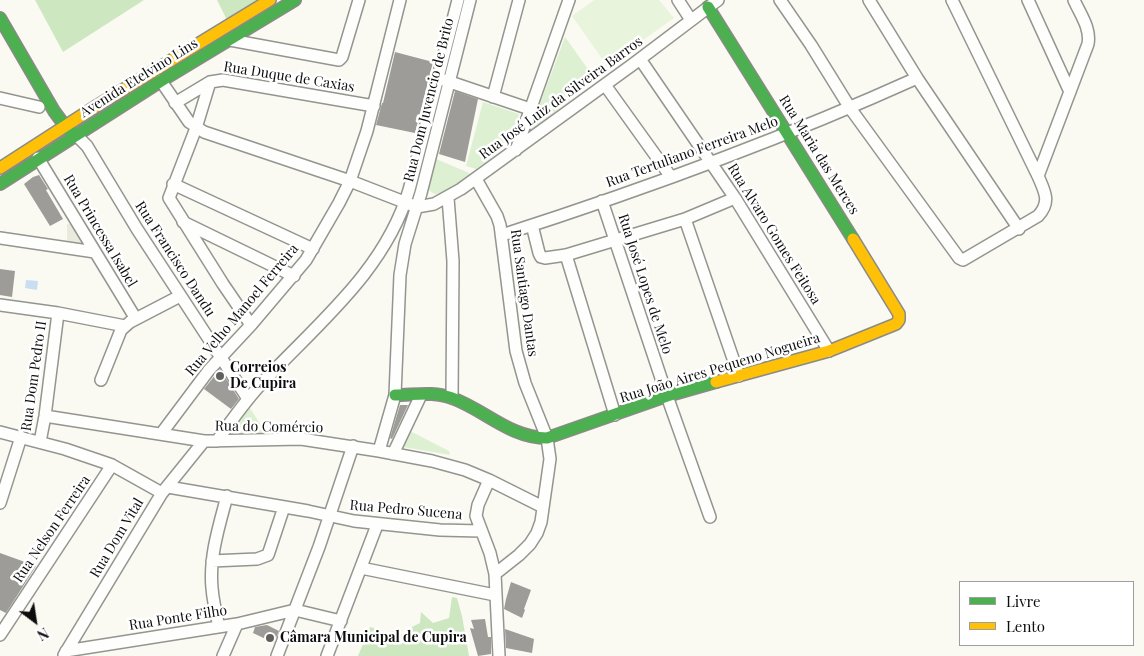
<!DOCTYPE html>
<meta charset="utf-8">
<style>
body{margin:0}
#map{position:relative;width:1144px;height:656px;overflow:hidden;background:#fafaf2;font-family:"Playfair Display",serif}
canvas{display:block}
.legend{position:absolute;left:959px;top:581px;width:175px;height:65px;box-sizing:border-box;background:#fff;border:1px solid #9e9e9e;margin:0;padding:6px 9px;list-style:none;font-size:15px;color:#0d0d0d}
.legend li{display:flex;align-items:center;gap:10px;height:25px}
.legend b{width:25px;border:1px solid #9e9e9e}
.north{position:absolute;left:10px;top:596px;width:50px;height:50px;-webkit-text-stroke:4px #fff;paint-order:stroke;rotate:149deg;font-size:14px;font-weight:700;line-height:20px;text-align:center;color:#0d0d0d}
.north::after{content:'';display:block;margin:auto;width:18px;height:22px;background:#0d0d0d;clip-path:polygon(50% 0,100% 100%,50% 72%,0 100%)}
</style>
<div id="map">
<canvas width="1144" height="656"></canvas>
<ul class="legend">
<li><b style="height:6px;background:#4caf50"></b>Livre</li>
<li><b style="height:6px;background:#ffc107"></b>Lento</li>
</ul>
<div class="north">N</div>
</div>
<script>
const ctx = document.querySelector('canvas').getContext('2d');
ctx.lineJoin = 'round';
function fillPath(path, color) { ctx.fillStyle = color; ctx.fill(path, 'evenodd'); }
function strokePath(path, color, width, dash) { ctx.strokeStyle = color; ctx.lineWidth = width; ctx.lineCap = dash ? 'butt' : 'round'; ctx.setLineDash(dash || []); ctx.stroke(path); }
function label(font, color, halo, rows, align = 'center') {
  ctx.font = font + ' "Playfair Display",serif'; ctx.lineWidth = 5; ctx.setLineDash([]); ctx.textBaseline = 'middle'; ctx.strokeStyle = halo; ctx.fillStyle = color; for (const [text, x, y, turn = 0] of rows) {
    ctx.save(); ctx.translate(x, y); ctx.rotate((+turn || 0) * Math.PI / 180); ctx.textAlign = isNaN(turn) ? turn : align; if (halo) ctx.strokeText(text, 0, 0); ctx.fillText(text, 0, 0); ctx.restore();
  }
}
fillPath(new Path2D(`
 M565,37L595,79L529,133Z
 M483,102L519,114L509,144L476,169L466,166Z
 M436,159L467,172L472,175L445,193L434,194L429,190V179Z
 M248,405L266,433L265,435L230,433V429Z
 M410,431L449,451L450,455L403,447Z`), '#def0d2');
fillPath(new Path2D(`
 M35,0H144L63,52Z
 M217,0H270L230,26Z
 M452,597L457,598L462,616L469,656H358L370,627L374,628L375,634L386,635L392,631L400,634H409L412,627L420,623L421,612L433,623L449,618Z`), '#cde7c0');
fillPath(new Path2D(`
 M594,0H659L674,18L607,66L572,16Z`), '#e9f4dc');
fillPath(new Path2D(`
 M73,223L81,235L82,243L67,241V224Z`), '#eaeadd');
fillPath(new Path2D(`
 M26,280L38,281L37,290L25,288Z`), '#c9ddf3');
fillPath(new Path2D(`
 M395,52L433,62L415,133L376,125L382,103H383Z
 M455,91L478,99L465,162L439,154Z
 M39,175L48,189L46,190L63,219L50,226L24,184L33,177Z
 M0,269L15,271L12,297L0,295Z
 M220,369L239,399L231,409L204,389Z
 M400,405H408L392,439L390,438Z
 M0,553L36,566L6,613L0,610Z
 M511,582L531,590L524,609L525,610L522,618L504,609L506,599Z
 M485,619L488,637H491V654L478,656L470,628L474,629L471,620Z
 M267,625L279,631L274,643L253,633L255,627Z
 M505,629L534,639L532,653L506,648Z`), '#9d9c98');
const street = new Path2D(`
 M678,0L691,20
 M780,0L811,45L850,108L959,258L963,260L1038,216C1051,202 1045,192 1038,176L952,0
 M869,0L917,78L1019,229
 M1028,0L1070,92
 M230,40L339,60L342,57L359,0
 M640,59L735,198L829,351
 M444,80L530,109
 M161,81L189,122L204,132L350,181L417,207L434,204L461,189L632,65L718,0
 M210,82L196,128L169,198L223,284L251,325
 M605,85L671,177
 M493,97L519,0
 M0,98L39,107
 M175,103L210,82L223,80L374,106
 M76,135L87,146L137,229L248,399
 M516,150L569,0
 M38,158L136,319
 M1038,176L1088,44C1091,28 1080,14 1074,0
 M476,179L497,216L500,225L516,351L525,383L547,438L550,459L541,522L537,533L530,544L519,555L495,574
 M173,184L313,249
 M448,198L453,261L452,398
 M602,201L667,396L710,517
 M685,219L739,376
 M183,222L294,276
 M532,225L539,253L541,257L545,258L566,255L685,219L735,198
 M502,235C642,190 782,139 917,78
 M0,238L95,252
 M566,255L615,415
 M0,305L58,313L125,326
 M101,380L121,330L130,322L180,296
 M45,416L204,441L301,439L379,451L432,461L465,470L489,480L543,507
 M0,432L65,449L112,465L162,493
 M161,434L209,370L251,325L306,260L339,203L350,181L367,131L400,0
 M217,441C231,421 245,401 262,383C317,324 385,271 409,190L458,0
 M40,442L45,416L58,313
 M379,451L395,395L400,275L405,244L421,193L470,0
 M393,454L421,395
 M489,480L478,505L476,516L490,553L495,574L499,656
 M168,487L308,511L354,521L440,530L481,531
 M0,503L21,437
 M212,561L257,559L268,555L284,507
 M361,568L495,595
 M219,627C216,614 213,601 212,588C209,557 219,526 227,496
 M0,635L112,465
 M66,651L237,624L295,610L341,621
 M64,655L162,493L204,441
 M223,656L237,624
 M277,656L319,547L353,446
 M327,656L377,525`);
const fast = new Path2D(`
 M708,7L853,239
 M0,18L54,111L65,126L72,132
 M0,184L161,81L295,0
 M395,395C414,395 434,391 452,398C485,410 510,438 547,438L667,396L716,382`);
const slow = new Path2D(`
 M0,168L98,105L270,0
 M716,382L829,351L896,324L899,320V314L853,239`);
strokePath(street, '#949490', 14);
strokePath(fast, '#8a8a87', 14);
strokePath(slow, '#8a8a87', 14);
strokePath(street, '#fefefd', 11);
strokePath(fast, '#4caf50', 11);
strokePath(slow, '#ffc107', 11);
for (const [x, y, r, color] of [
 [220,376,5,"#60605d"],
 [270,638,5,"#60605d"]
]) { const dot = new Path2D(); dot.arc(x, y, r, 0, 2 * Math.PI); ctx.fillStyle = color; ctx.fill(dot); strokePath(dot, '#fff', 2); }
label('14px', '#0d0d0d', '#fff', [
 ["Rua Duque de Caxias",289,77,9],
 ["Avenida Etelvino Lins",139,78,-32],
 ["Rua José Luiz da Silveira Barros",561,98,-36],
 ["Rua Dom Juvencio de Brito",429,100,-76],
 ["Rua Tertuliano Ferreira Melo",692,152,-20],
 ["Rua Maria das Merces",819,155,58],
 ["Rua Princessa Isabel",100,231,59],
 ["Rua Alvaro Gomes Feitosa",774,234,58],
 ["Rua Francisco Dandu",175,259,57],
 ["Rua José Lopes de Melo",645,284,72],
 ["Rua Santiago Dantas",524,293,82],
 ["Rua Velho Manoel Ferreira",242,310,-50],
 ["Rua João Aires Pequeno Nogueira",720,368,-17],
 ["Rua Dom Pedro II",34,376,-82],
 ["Rua do Comércio",269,427,1],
 ["Rua Pedro Sucena",406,510,5],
 ["Rua Nelson Ferreira",52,529,-56],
 ["Rua Dom Vital",117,538,-59],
 ["Rua Ponte Filho",178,618,-9]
]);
label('bold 14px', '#0d0d0d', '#fff', [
 ["Correios",230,368],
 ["De Cupira",230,384],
 ["Câmara Municipal de Cupira",280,638]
], 'left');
</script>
